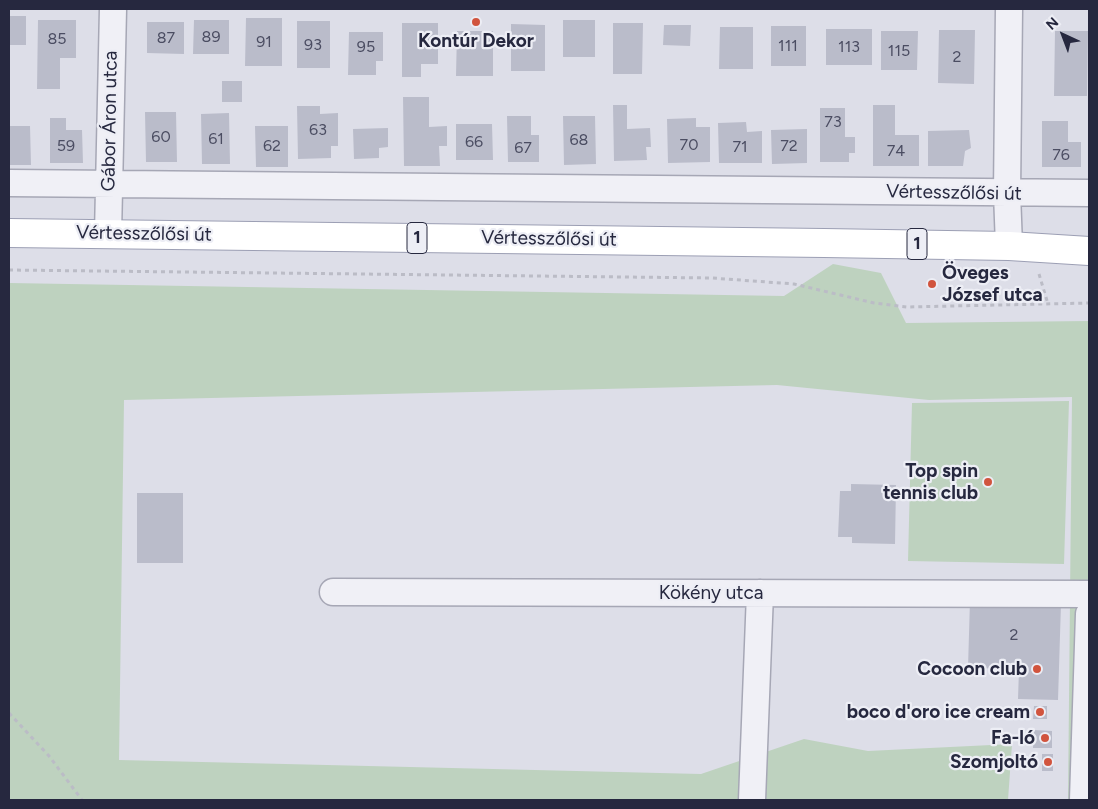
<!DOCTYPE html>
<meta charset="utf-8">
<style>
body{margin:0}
#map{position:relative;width:1098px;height:809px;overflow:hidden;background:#dddee8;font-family:Figtree,sans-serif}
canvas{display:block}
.frame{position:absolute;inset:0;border:10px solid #26283f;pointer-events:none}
.north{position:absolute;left:1038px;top:10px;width:50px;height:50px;-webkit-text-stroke:4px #edeef5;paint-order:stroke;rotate:317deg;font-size:14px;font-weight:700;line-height:20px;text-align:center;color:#26283f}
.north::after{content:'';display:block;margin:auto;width:18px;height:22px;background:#26283f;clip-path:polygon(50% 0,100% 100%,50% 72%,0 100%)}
</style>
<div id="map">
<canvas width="1098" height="809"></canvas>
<div class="frame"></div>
<div class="north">N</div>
</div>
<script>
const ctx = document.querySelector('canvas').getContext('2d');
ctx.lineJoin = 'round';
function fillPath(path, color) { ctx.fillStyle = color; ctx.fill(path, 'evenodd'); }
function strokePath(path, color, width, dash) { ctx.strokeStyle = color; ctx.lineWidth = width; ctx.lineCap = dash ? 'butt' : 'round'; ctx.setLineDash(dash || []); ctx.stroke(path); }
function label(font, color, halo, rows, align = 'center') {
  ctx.font = font + ' Figtree,sans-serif'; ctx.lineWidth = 4.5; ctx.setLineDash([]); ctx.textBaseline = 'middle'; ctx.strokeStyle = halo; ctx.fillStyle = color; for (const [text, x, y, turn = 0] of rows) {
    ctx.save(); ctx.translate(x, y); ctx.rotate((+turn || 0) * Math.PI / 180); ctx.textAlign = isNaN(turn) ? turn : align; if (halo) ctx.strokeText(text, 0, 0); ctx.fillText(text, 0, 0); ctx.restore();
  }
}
fillPath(new Path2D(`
 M833,264L881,273L906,323L1089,321V800H1068L1072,397L929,400L777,385L124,400L119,760L701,774L804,739L868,751L1012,744L1008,800H9V283L784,296Z
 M1069,401L1064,564L908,561L912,403Z`), '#bed2bf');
fillPath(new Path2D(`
 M9,16H26V45H9Z
 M246,18H282V66H245Z
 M38,20H76V58H60V89H37Z
 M194,20H229V54H193Z
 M563,20H595V57H563Z
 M297,21H330V68H297Z
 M147,22H184V54L147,53Z
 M402,23H438V64H421V77H402Z
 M613,23H643L642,74H613Z
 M511,24L545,25V71H511Z
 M664,25H691L690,46L663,45Z
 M771,26H806V66H771Z
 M720,27H753V69H719Z
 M826,29H872V65H826Z
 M939,30H975L974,84L938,83Z
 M457,31H493V76H456Z
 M881,31H918L917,70H881Z
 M1055,31H1088L1087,96H1054Z
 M349,32H383V61H376V75H348Z
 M222,81H242V102H222Z
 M403,97H429V127L447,126V146H439L440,166H404Z
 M613,105H627V129L650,128L651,147H646L647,160L614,161Z
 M873,105H895V135H919V166H873Z
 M297,106H320V114L338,113V146H331V158L298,159Z
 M820,108H845V137H855V153H849V162H820Z
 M145,112H176L177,162H146Z
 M229,113L230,164H202L201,114Z
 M507,116H531V135H539V162H508Z
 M563,116H595L596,164L564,165Z
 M50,118H66V130H82L83,163H50Z
 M696,118V127H710V162L668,163L667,119Z
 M1042,121H1068V142H1081V167H1042Z
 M746,122L747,132L762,131V163H719L718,123Z
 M456,124H492L493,160H456Z
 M9,126H30L31,165H9Z
 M255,126H288V167H256Z
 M388,128V147L379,148V158L354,159L353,129Z
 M807,129V163L772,164L771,130Z
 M969,130L971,148L965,151L963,166H928V131Z
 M851,484L896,485L895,544L852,543V537H838L840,491H851Z
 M137,493H183V563H137Z
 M970,600L1061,603L1058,700L1018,699L1019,669L968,668Z
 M1034,706H1047V719H1033Z
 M1034,730L1052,731V748H1033Z
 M1042,754H1053V771H1042Z`), '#babcca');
const minor = new Path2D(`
 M1009,9L1007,193L1009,246
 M9,183L1089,193
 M108,234L113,9
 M333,592L1089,594
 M752,800L760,593
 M1083,800L1089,614`);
const major = new Path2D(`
 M9,233L824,243L1009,246L1089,251`);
strokePath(minor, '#a6a7b5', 29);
strokePath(major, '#9c9fb4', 30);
strokePath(new Path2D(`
 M9,270L712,278L794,284L874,303L907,307L1089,303
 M1039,274L1048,304
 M9,713L49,756L82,800`), '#bbbcc6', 3, [4, 4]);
strokePath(minor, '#f0f0f6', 26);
strokePath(major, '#fff', 28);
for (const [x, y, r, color] of [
 [476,22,5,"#d1543e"],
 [932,284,5,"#d1543e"],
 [988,482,5,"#d1543e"],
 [1037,669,5,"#d1543e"],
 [1040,712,5,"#d1543e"],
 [1045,738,5,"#d1543e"],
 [1048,762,5,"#d1543e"]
]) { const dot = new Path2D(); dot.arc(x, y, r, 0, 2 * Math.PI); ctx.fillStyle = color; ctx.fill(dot); strokePath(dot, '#edeef5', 2); }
label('16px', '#4b4d62', null, [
 ["89",211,37],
 ["87",166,38],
 ["85",57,39],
 ["91",264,42],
 ["93",313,45],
 ["111",788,46],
 ["95",366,47],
 ["113",849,47],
 ["115",899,51],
 ["2",957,57],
 ["73",833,122],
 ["63",318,130],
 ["60",161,137],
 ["61",216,139],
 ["68",579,140],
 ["66",474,142],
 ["70",689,145],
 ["59",66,146],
 ["62",272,146],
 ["72",789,146],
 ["71",740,147],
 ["67",523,148],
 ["74",896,151],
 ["76",1061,155],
 ["2",1014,635]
]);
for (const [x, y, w] of [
 [417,238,20],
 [917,244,20]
]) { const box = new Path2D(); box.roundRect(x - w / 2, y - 15.5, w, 31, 4); ctx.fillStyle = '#edeef5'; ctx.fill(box); strokePath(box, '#26283f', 1); }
label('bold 18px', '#26283f', null, [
 ["1",417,238],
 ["1",917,244]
]);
label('bold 19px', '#26283f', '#edeef5', [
 ["Kontúr Dekor",476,41,"center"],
 ["Öveges",942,273,"left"],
 ["József utca",942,295,"left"],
 ["Top spin",978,471],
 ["tennis club",978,493],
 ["Cocoon club",1027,669],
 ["boco d'oro ice cream",1030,712],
 ["Fa-ló",1035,738],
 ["Szomjoltó",1038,762]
], 'right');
label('19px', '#26283f', '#edeef5', [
 ["Gábor Áron utca",110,121,-89],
 ["Vértesszőlősi út",954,193,1],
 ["Vértesszőlősi út",144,234,1],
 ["Vértesszőlősi út",549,239,1],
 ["Kökény utca",711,593]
]);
</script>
